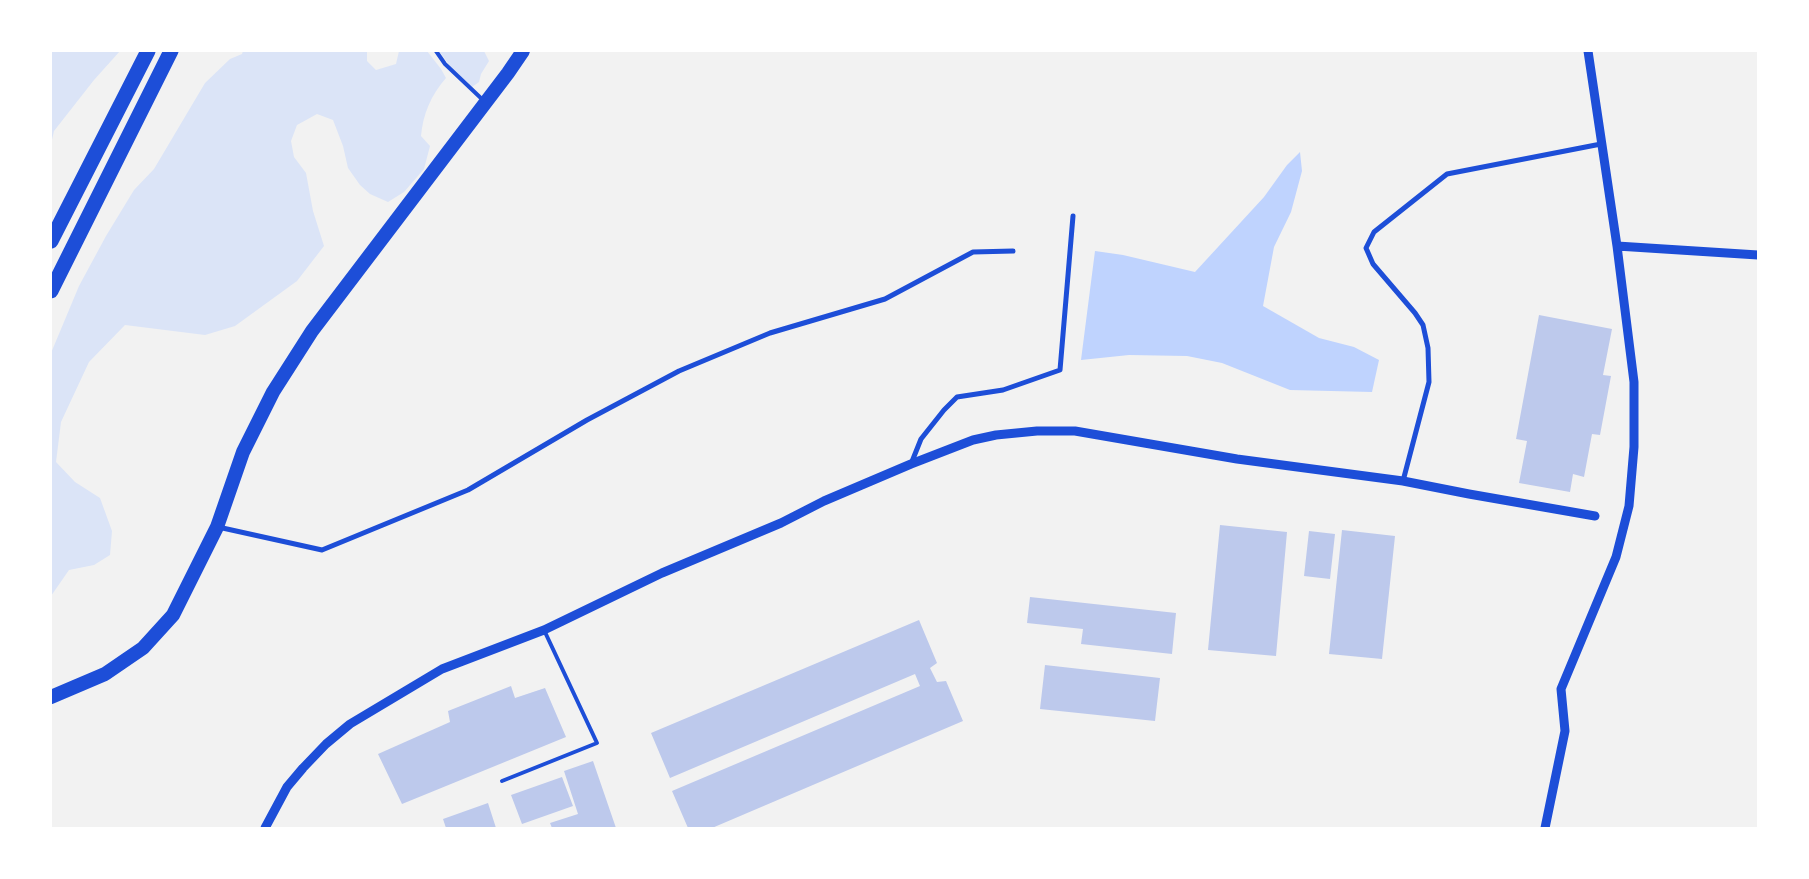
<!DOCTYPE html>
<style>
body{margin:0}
#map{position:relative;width:1809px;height:879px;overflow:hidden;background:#f2f2f2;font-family:Jost,sans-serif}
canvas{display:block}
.frame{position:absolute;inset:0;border:52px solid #fff;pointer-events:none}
</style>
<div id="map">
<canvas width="1809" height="879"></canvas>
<div class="frame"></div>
</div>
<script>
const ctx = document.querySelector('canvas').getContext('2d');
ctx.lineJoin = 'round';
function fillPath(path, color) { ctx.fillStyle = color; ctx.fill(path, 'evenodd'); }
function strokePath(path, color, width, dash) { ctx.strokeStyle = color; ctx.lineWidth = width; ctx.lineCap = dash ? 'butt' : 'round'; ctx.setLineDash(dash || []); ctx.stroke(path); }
fillPath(new Path2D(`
 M51,51H120L94,80L54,131L51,144Z
 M243,51H367V61L376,70L396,64L399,51H427L441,69L446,78C431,95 423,114 421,136L430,146L424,169L404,192L388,202L370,194L360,185L348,168L343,146L333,120L317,114L297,125L291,141L294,157L306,173L313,211L324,246L297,281L235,326L205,335L125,325L89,362L61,422L56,462L75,482L100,498L112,531L110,555L94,565L69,570L51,596V353L79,286L106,236L134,190L154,169L205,83L230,59L242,54Z
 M439,51H484L489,61L481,74L479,82L472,87L453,70Z`), '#dbe4f7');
fillPath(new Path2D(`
 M1300,152L1302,171L1291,212L1274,247L1263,306L1319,338L1354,347L1379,360L1372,392L1290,390L1222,363L1187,356L1129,355L1081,360L1095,251L1123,255L1195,272L1264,197L1287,165Z`), '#bfd3fe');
fillPath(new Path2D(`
 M1539,315L1612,329L1603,375L1611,376L1600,435L1592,434L1584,477L1573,474L1570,492L1519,483L1527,441L1516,439Z
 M1220,525L1287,532L1276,656L1208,650Z
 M1342,530L1395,536L1382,659L1329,654Z
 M1309,531L1335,534L1330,579L1304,576Z
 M1030,597L1176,613L1172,654L1081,644L1083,629L1027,623Z
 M919,620L937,663L930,668L937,682L946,681L963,721L712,828H688L672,791L920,686L915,674L670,778L651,733Z
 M1045,665L1160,678L1155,721L1040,709Z
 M511,686L515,698L545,688L566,737L402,804L378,754L450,722L448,711Z
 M593,761L616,828H552L550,823L578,814L564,771Z
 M562,777L573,806L522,824L511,795Z
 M488,803L496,828H446L443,819Z`), '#bdc9ec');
strokePath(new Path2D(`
 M436,51L445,64L484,101
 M502,781L597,743L544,630`), '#1d4ed8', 4);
strokePath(new Path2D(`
 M911,464L921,439L944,410L957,397L1003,390L1060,370L1073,216
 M1403,481L1429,382L1428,348L1423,325L1415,313L1373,264L1366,248L1374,232L1447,174L1601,144
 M218,527L322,550L468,490L587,420L679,371L770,333L885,299L973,252L1013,251`), '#1d4ed8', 5);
strokePath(new Path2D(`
 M1617,246L1758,255
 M265,828L287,787L303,768L326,744L350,724L442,669L544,630L662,573L781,523L824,501L911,464L973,440L996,435L1037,431H1075L1237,459L1403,481L1469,494L1595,516
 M1545,828L1565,731L1561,689L1616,557L1629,506L1634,447V382L1617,246L1588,51`), '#1d4ed8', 9);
strokePath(new Path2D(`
 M51,697L105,674L143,648L173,615L217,527L243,452L273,392L312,331L508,73L523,51`), '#1d4ed8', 14);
strokePath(new Path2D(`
 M51,241L148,51
 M51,291L171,51`), '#1d4ed8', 15);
</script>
